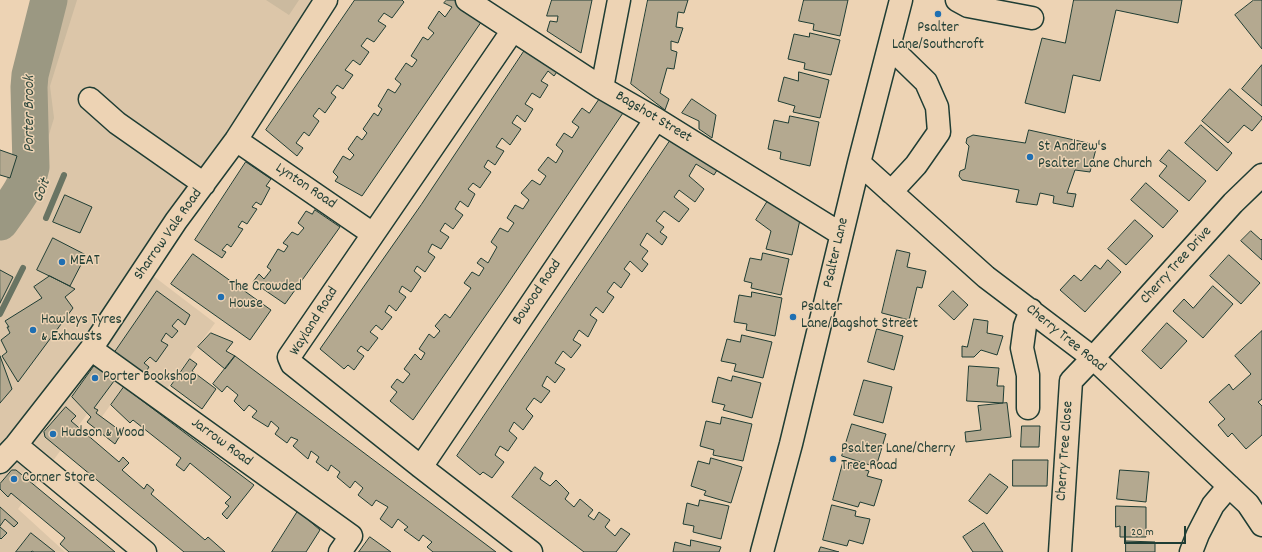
<!DOCTYPE html>
<style>
body{margin:0}
#map{position:relative;width:1262px;height:552px;overflow:hidden;background:#edd3b4;font-family:Dekko,sans-serif}
canvas{display:block}
.scale{position:absolute;left:1124px;top:526px;width:62px;height:18px;box-sizing:border-box;border:2px solid #1f3d34;border-top:0;padding-left:5px;font-size:12px;line-height:14px;white-space:nowrap;color:#1f3d34;-webkit-text-stroke:3px #edd3b4;paint-order:stroke}
</style>
<div id="map">
<canvas width="1262" height="552"></canvas>
<div class="scale">20 m</div>
</div>
<script>
const ctx = document.querySelector('canvas').getContext('2d');
ctx.lineJoin = 'round';
function fillPath(path, color) { ctx.fillStyle = color; ctx.fill(path, 'evenodd'); }
function strokePath(path, color, width, dash) { ctx.strokeStyle = color; ctx.lineWidth = width; ctx.lineCap = dash ? 'butt' : 'round'; ctx.setLineDash(dash || []); ctx.stroke(path); }
function label(font, color, halo, rows, align = 'center') {
  ctx.font = font + ' Dekko,sans-serif'; ctx.lineWidth = 3; ctx.setLineDash([]); ctx.textBaseline = 'middle'; ctx.strokeStyle = halo; ctx.fillStyle = color; for (const [text, x, y, turn = 0] of rows) {
    ctx.save(); ctx.translate(x, y); ctx.rotate((+turn || 0) * Math.PI / 180); ctx.textAlign = isNaN(turn) ? turn : align; if (halo) ctx.strokeText(text, 0, 0); ctx.fillText(text, 0, 0); ctx.restore();
  }
}
fillPath(new Path2D(`
 M39,0H325L148,272L215,323L162,395L133,374L98,422L87,414L18,509L65,552H0V195L22,153L21,81Z`), '#dcc6a9');
fillPath(new Path2D(`
 M39,0H77L50,86L54,118L32,191L0,238V195L22,153L21,81Z
 M266,0H299L289,15Z`), '#cbba9f');
strokePath(new Path2D(`
 M46,218L64,175
 M0,314L23,268`), '#697463', 6);
strokePath(new Path2D(`
 M0,222C12,205 27,187 31,167L29,87L30,75L49,0`), '#9b9882', 37);
const building = new Path2D(`
 M355,0H402L404,2L392,18L384,13L378,21L386,26L374,42L367,38L361,46L369,52L360,65L353,60L345,70L353,75L343,89L337,85L331,93L336,97L325,113L319,108L313,116L319,121L309,136L304,132L296,143L303,148L297,156L266,130Z
 M447,0H460L486,15L362,196L335,181L338,177L333,172L343,156L350,160L354,155L348,149L357,136L362,140L367,133L363,129L374,113L378,116L382,109L378,106L388,89L395,93L401,84L395,79L406,63L412,67L417,60L411,56L423,37L428,40L434,33L428,28L439,11L445,17L452,7L444,3Z
 M552,0H592L581,53L547,31L550,21L557,22L558,16H547Z
 M648,0H688L684,13L678,12L676,27L683,28L678,43L671,41V50L677,52L674,69L667,68L660,93L669,99L665,110L631,84Z
 M804,0H848L840,36L813,30L814,24L799,21Z
 M1074,0H1182L1178,23L1116,10L1100,81L1073,75L1065,113L1025,103L1042,38L1065,43Z
 M1254,0H1262V49L1235,15Z
 M810,33L840,40L831,75L804,69L805,63L788,59L794,34L809,37Z
 M529,44L559,69L554,76L548,71L541,81L548,85L540,98L532,93L525,104L533,109L525,122L517,115L512,123L521,129L510,145L502,138L496,147L504,151L495,165L488,160L484,167L491,172L480,188L473,183L468,189L475,194L468,207L460,201L455,209L463,215L453,229L445,223L440,231L449,237L441,249L432,244L428,252L435,257L425,272L417,266L414,271L421,277L411,292L402,286L399,292L406,297L396,311L389,305L385,312L392,317L382,330L376,325L370,332L378,338L368,351L361,346L357,351L364,356L354,370L348,365L344,369L320,349L421,205Z
 M1262,65V106L1242,89Z
 M799,72L829,80L820,118L793,112L795,106L778,101L784,77L798,81Z
 M1230,89L1262,117V119L1252,131L1244,125L1228,143L1202,121Z
 M605,91L627,107L502,292L413,420L390,401L397,392L391,387L397,379L403,383L410,374L404,369L415,354L421,360L425,353L419,349L429,334L434,338L440,331L435,326L445,314L450,318L471,288L464,283L472,272L479,276L484,268L477,263L481,258L488,263L497,247L491,242L500,228L508,232L514,223L507,218L515,205L523,209L529,200L521,193L532,180L540,185L546,176L538,170L548,157L556,163L563,151L556,145L564,133L572,138L579,127L572,122L582,108L589,113Z
 M692,99L716,115L712,138L699,129V121L682,113Z
 M790,116L819,122L810,166L780,159L781,152L768,149L774,120L788,123Z
 M1201,125L1232,153L1217,171L1185,143Z
 M1029,130L1097,145L1090,172L1075,170L1067,193L1076,194L1073,207L1053,203L1054,196L1040,193L1037,205L1016,202L1019,190L962,180L959,176L960,171L965,169L969,146L966,143L967,138L973,135L1025,143Z
 M674,135L719,167L714,175L696,164L689,176L704,189L695,202L679,190L674,197L689,209L679,222L664,211L656,221L664,227L660,232L667,237L662,245L647,233L640,245L648,251L642,259L648,264L642,272L630,261L624,269L630,274L621,288L614,282L607,292L614,297L603,313L596,307L590,315L597,320L588,337L579,330L573,340L581,345L571,358L563,351L555,363L565,369L555,383L547,376L542,386L550,391L541,403L534,398L526,409L533,416L523,430L514,422L509,431L517,438L508,451L500,446L495,455L504,462L492,478L483,472L480,475L457,456Z
 M0,150L17,156L10,178L0,175Z
 M1169,150L1206,181L1189,201L1159,176L1167,166L1160,161Z
 M246,162L271,179L266,186L270,188L261,205L256,202L252,207L257,209L247,224L242,221L238,227L243,229L231,247L227,244L222,250L226,252L222,258L195,240Z
 M1146,183L1178,211L1163,228L1131,200Z
 M65,195L92,207L80,233L53,222Z
 M769,199L800,220L792,255L766,249L771,231L756,220Z
 M315,210L340,227L285,304L253,282L259,274L264,279L271,270L267,267L278,249L284,252L288,246L283,243L292,232L298,235L304,228L298,223L306,211L312,214Z
 M1135,220L1153,236L1126,265L1108,249Z
 M1251,231L1261,240L1262,239V260L1241,241Z
 M53,238L86,255L70,286L37,270Z
 M897,250L910,253L907,267L926,271L922,288L917,287L909,320L882,313Z
 M763,253L789,259L781,295L751,288L752,283L744,281L750,258L761,260Z
 M193,254L271,310L250,340L171,284Z
 M1229,255L1260,283L1241,304L1210,276Z
 M1108,260L1121,272L1085,312L1060,290L1074,275L1081,281L1095,265L1100,269Z
 M0,270L13,277L0,303Z
 M50,276L75,289L65,297L73,308L18,382L2,356L7,352L1,340L10,333L7,327H9L5,321L42,298L34,287Z
 M1213,286L1233,304L1203,338L1173,311L1184,299L1193,308Z
 M157,291L190,315L185,325L178,319L172,326L178,331L172,338L166,333L161,341L168,345L156,362L150,357L144,363L149,367L143,376L115,352Z
 M953,291L968,305L954,320L939,306Z
 M752,292L782,298L775,336L746,330L747,324L734,322L739,295L751,297Z
 M974,319L988,321L987,333L1003,336L997,355L981,350L974,357H962V346L967,347Z
 M1167,323L1187,341L1161,369L1142,351Z
 M877,329L903,336L894,370L868,362Z
 M1262,331V399L1258,402L1262,406V435L1246,449L1232,433L1228,437L1218,425L1225,419L1209,402L1229,384L1233,390L1251,374L1235,356Z
 M211,333L233,342L226,351L235,356L225,369L198,347Z
 M742,335L772,342L763,378L734,371L736,364L721,361L727,339L740,342Z
 M0,356L12,389L0,403Z
 M235,356L488,546L496,552H433L427,547L432,542L423,535L419,541L404,530L408,527L398,519L392,528L380,519L388,507L376,500L372,506L358,495L363,488L355,481L350,488L337,477L340,472L331,465L328,471L316,462L319,457L311,451L308,459L293,446L298,440L291,437L287,443L275,434L279,428L271,421L268,427L252,417L257,411L249,405L244,411L234,401L238,395L227,386L222,392L213,384Z
 M190,359L197,364L192,371L216,389L202,409L171,386Z
 M95,365L114,381L94,408L98,410L96,413L122,432L115,444L87,422L91,417L72,397Z
 M969,366L999,368L997,386H1004L1003,403L967,401Z
 M733,376L761,383L752,418L723,410L725,405L712,402L718,377L731,381Z
 M864,380L892,387L883,423L854,415Z
 M124,387L254,485L227,519L222,514L229,506L225,503L231,497L190,463L184,471L176,465L181,458L133,420L130,423L111,405Z
 M1007,403L1011,437L966,442L965,432L981,430L978,406Z
 M66,407L76,416L71,421L119,462L123,457L129,463L122,470L144,489L147,484L154,490L151,494L205,540L208,537L225,552H184L45,437L44,432Z
 M722,417L752,424L743,461L713,455L714,450L700,446L706,421L720,424Z
 M852,424L886,434L876,467L842,456Z
 M1022,426H1040L1039,447H1021Z
 M711,458L742,467L731,503L704,495L706,491L691,486L698,461L709,464Z
 M1013,460H1048L1047,486H1013Z
 M843,463L869,471L867,476L882,480L874,506L860,502L858,507L833,500Z
 M535,467L543,473L540,479L550,486L556,480L569,493L565,499L574,507L580,499L593,510L588,516L594,520L599,512L610,520L605,527L615,536L621,528L630,534L616,552H584L512,497Z
 M12,470H16L115,552H69L60,544L65,538L11,493L8,497L0,489V484Z
 M1120,470L1149,472L1146,502L1117,499Z
 M990,474L1008,487L987,514L969,501Z
 M700,500L729,506L721,539L693,532L694,526L683,524L687,503L698,506Z
 M832,505L856,511L855,516L870,519L863,544L849,540L847,546L823,540Z
 M1116,506L1146,507V537H1120V526L1116,527Z
 M0,507L18,523L14,527L5,519L0,526Z
 M298,511L320,530L306,552H272Z
 M984,523L1003,552H973L963,537Z
 M0,527L7,533L1,539L0,538Z
 M31,533L55,552H34L32,551L31,552H16Z
 M370,537L391,552H359Z
 M691,540L721,547L719,552H673L675,542L690,546Z
 M1126,541L1155,542V552H1126Z
 M821,547L839,552H819Z`);
fillPath(building, '#b4a990');
strokePath(building, '#1f3d34', 1);
const minor = new Path2D(`
 M467,0L602,88L656,119L841,234
 M957,0L968,6L1032,18
 M513,30L289,357L292,364L421,467L531,552
 M890,47L926,82L937,107L939,132L916,165L891,192
 M602,88L619,0
 M90,99L117,123L204,184
 M236,140L373,234
 M859,163L986,277L1093,358L1248,504L1262,525
 M91,349L351,536L340,552
 M1028,408V375L1022,348L1025,326L1031,310
 M16,445L145,552
 M0,462L16,445L91,349L176,221L236,140L326,0
 M421,467L656,119
 M762,552L791,444L859,163L901,0
 M1060,552L1071,381L1093,358L1233,203L1262,175
 M1191,552L1198,534L1213,505L1229,486`);
strokePath(minor, '#1f3d34', 25);
strokePath(minor, '#edd3b4', 22);
for (const [x, y, r, color] of [
 [938,14,4,"#1f6fb2"],
 [1030,157,4,"#1f6fb2"],
 [62,262,4,"#1f6fb2"],
 [221,297,4,"#1f6fb2"],
 [793,317,4,"#1f6fb2"],
 [33,330,4,"#1f6fb2"],
 [95,378,4,"#1f6fb2"],
 [53,434,4,"#1f6fb2"],
 [833,459,4,"#1f6fb2"],
 [14,479,4,"#1f6fb2"]
]) { const dot = new Path2D(); dot.arc(x, y, r, 0, 2 * Math.PI); ctx.fillStyle = color; ctx.fill(dot); strokePath(dot, '#edd3b4', 1.5); }
label('15px', '#1f3d34', '#edd3b4', [
 ["Psalter",938,29,"center"],
 ["Lane/Southcroft",938,46,"center"],
 ["St Andrew's",1038,148],
 ["Psalter Lane Church",1038,165],
 ["MEAT",70,262],
 ["The Crowded",229,288],
 ["House",229,305],
 ["Psalter",801,308],
 ["Lane/Bagshot Street",801,325],
 ["Hawleys Tyres",41,321],
 ["& Exhausts",41,338],
 ["Porter Bookshop",103,378],
 ["Hudson & Wood",61,434],
 ["Psalter Lane/Cherry",841,450],
 ["Tree Road",841,467],
 ["Corner Store",22,479]
], 'left');
label('15px', '#1f3d34', '#edd3b4', [
 ["Bagshot Street",653,118,31],
 ["Lynton Road",305,187,34],
 ["Sharrow Vale Road",169,235,-55],
 ["Psalter Lane",837,253,-77],
 ["Cherry Tree Drive",1177,266,-48],
 ["Bowood Road",538,293,-56],
 ["Wayland Road",315,322,-58],
 ["Cherry Tree Road",1065,339,39],
 ["Jarrow Road",221,443,36],
 ["Cherry Tree Close",1066,451,-86]
]);
label('italic 16px', '#324b40', '#edd3b4', [
 ["Porter Brook",31,114,-90],
 ["Goit",43,191,-68]
]);
</script>
